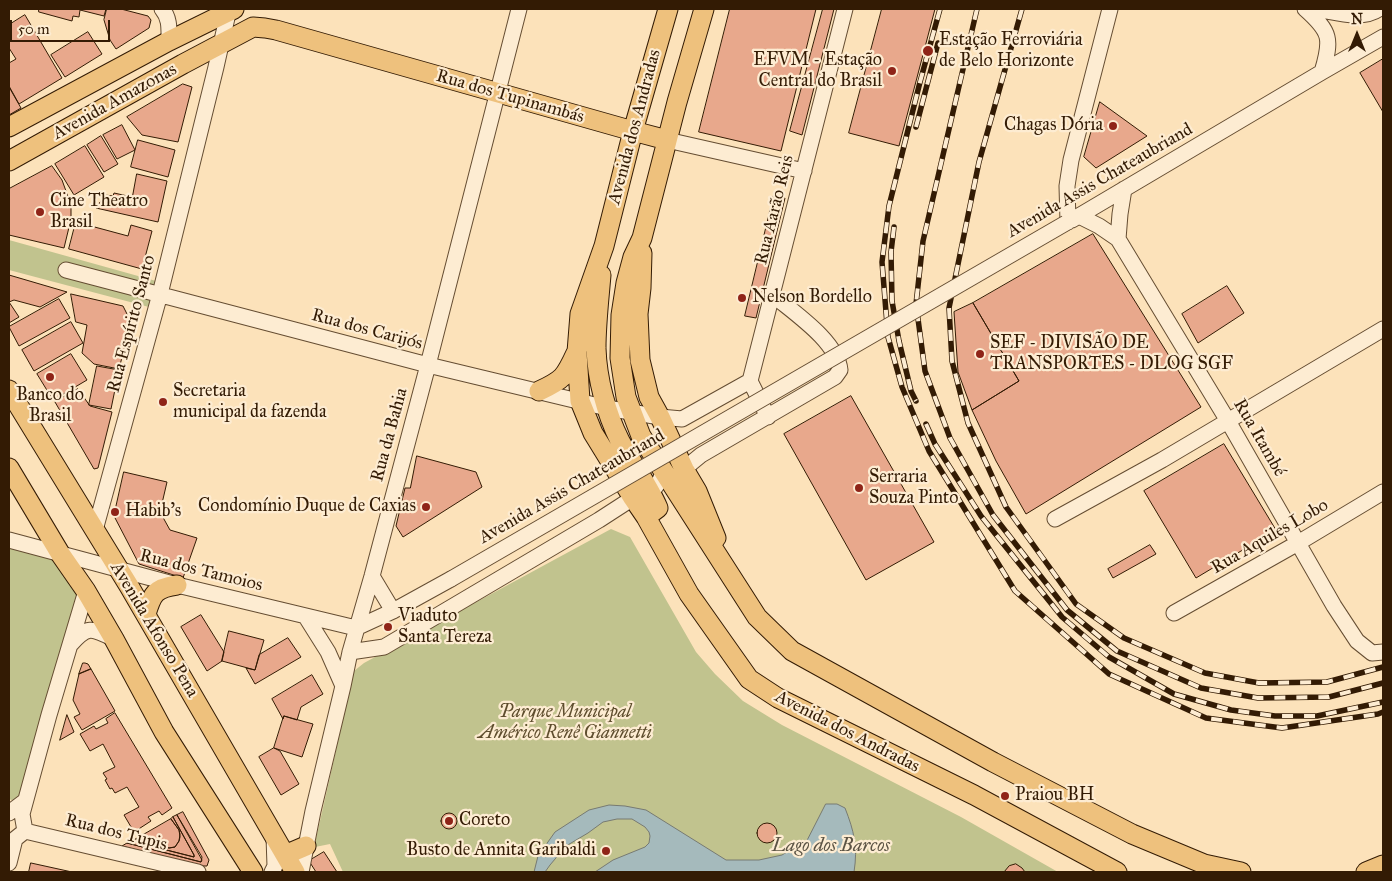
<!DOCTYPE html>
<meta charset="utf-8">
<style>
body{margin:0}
#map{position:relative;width:1392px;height:881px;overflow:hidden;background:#fce2ba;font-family:"IM FELL Great Primer",serif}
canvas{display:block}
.frame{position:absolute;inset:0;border:10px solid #331b04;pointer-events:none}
.north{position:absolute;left:1332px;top:10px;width:50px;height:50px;-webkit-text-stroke:4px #fdecd2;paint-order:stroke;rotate:0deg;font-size:14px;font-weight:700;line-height:20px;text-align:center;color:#331b04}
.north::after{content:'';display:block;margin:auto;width:18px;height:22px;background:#331b04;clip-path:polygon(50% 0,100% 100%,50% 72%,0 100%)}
.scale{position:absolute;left:10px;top:20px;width:100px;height:22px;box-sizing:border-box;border:2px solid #331b04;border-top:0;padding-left:6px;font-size:15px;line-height:18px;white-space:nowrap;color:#331b04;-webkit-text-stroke:4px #fdecd2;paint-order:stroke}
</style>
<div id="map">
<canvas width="1392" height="881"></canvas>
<div class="frame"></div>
<div class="north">N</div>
<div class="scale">50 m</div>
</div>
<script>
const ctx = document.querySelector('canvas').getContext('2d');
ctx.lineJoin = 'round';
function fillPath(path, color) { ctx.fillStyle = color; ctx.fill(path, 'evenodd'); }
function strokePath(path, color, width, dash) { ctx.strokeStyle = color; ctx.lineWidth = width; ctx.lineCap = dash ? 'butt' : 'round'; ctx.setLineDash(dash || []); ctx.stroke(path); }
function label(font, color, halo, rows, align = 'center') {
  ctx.font = font + ' "IM FELL Great Primer",serif'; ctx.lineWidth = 4.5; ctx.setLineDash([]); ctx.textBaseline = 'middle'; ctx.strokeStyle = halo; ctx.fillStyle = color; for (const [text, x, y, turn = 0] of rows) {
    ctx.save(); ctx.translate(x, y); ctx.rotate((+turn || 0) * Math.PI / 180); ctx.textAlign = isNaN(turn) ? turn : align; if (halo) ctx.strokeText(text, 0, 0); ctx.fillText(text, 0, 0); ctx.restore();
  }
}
fillPath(new Path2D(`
 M9,240L156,281L149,307L9,270Z
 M611,529L630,537L696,652L715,674L743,701L782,725L961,817L1058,872H343L330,844L315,847V843L354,671L364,663Z
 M9,540L61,555L82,584L26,797L17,802L9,799Z`), '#c1c38e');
const water = new Path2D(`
 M826,804H837L845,808C854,831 858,847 854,872H595L613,860L645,847L649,843L650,836L649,832L645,827L632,819H617L603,822L588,833L566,846L550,865L545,872H534L538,856L555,832L589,810L609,805L625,806L646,810L726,860H759L782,855L807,840Z`);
fillPath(water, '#a5babc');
strokePath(water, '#777a72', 1);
const building = new Path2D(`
 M39,9H106L104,16L80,10L79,17L73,16L72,21L39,12Z
 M107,9H121L148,16L151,20L149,28L116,49L110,40L104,20Z
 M730,9H816L781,151L699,132Z
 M823,9H834L802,135L790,131Z
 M882,9H935L899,146L849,133Z
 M25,15L62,78L19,104L9,86V63L16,59L9,48V25Z
 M88,32L102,54L65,77L51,55Z
 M1383,59V112L1360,73Z
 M183,84L192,87L178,142L142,135L127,117Z
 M9,87L21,108L9,115Z
 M1100,102L1147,136L1096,168L1084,157Z
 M122,125L135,150L117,159L103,135Z
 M101,136L118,164L104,172L87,145Z
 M138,140L175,150L168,177L131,167Z
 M85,146L104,177L74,195L55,164Z
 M52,166L62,180L71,205V219L64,248L9,235V189Z
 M137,174L167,181L158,222L96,208L105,195L113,196L114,193L132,197Z
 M774,195L785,198L756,318L745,316Z
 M76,222L128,236L131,225L152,231L142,269L69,249Z
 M1093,234L1201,407L1026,514L996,461L972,410L1019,381L973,303Z
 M9,275L67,292L40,307L14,300L9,302L19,317L9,323Z
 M1227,286L1244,313L1198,343L1182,314Z
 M71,294L123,306L131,322L119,369L94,364L82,353L87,325L76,322Z
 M59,299L70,318L19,346L9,327Z
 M973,303L1019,381L972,410L958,372L954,312Z
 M71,322L83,343L34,371L22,350Z
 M71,354L87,380L53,400L37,374Z
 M97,366L119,370L111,409L89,405Z
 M78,389L90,406L112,412L98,468L94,469L55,402Z
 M851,396L934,542L866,580L784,434Z
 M1224,444L1276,530L1196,578L1144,491Z
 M417,456L476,472L482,487L403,537L396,526L405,488H410Z
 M124,472L167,482L160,512L170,530L197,538L183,578L139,564L114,516Z
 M1150,545L1156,554L1113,578L1108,569Z
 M201,615L224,652L222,661L207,671L181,627Z
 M229,631L264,640L255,670L222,661Z
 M288,638L301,657L255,684L246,668L255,670L259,655Z
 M83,663H85L88,664L91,669L79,674Z
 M91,669L115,711L82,730L74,717L80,714L73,700L79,674Z
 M312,675L323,694L301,707L297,720L284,716L283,719L272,699Z
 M115,713L172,808L162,815L159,811L148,817L151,821L134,832L124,815L139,807L127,787L115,793L112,788L110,789L105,780L107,779L103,773L115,767L103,744L90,751L80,734L94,726L96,729L108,723L106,719Z
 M67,715L74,732L60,740Z
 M284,716L313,724L302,757L274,748Z
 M274,748L280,751L299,784L281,795L259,757Z
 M183,812L209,860L207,866H197L122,846L127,843L201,862L202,860L177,815Z
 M441 821a8 8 0 1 1 16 0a8 8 0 1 1-16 0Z
 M177,815L202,857L201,862L127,843L131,841L194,857V855L173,817Z
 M173,817L194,855V857L131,841L136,839L169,848L175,847L179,841L180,837L179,830L171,819Z
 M171,819L179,830L180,834L179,841L175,847L169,848L136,839Z
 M757 833a10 10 0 1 1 20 0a10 10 0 1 1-20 0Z
 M324,852L337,872H316L309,861Z
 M31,863L72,872H29Z
 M1016,864L1022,868L1025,872H1004L1009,866Z`);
fillPath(building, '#e8a88c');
strokePath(building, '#331b04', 1);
const minor = new Path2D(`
 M162,9C170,18 169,29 169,41
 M1305,9C1331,32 1332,39 1322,72
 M1316,9C1336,12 1361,21 1379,9
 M667,140L804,171
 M1079,216L1099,226L1118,239L1228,421L1334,606L1357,641L1372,653L1383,652
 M1072,220L1322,72L1383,37
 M1068,222L1067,186L1071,160L1110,9
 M1118,239L1120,214L1124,189
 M66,270L428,365L607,408L660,417L682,419L750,381
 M768,417L750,381L845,9
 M684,469L701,455L835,377L840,370C837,341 794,313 773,295
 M1055,519L1162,460L1383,329
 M95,530L160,294L216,67L229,9
 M9,540L177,585L356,628
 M372,576L393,611
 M1174,613L1298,543L1383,492
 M306,617L328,652L343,686
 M356,628L393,611L451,579
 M71,644C88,625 92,628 114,639
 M350,652L384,647L599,520L633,498L652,492L659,482L664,472
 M9,813L25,801
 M25,831L22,814L49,715L86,591
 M25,831L198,872
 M9,863L15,839L25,831
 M272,872L275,866L274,837
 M301,872L313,811L343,686L350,652L372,576L428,365L519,9`);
const major = new Path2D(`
 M668,9L633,131L604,246L580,314L577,352L580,401L593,433L633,498L646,517L689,594L749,679L778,698L974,795L1117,872
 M704,9L677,102L642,238L633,257L626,283L621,315L620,358L626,397L641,436L757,617L792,651L993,762L1132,834L1204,864L1241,872
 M9,127L169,41L234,9
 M9,161L183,64L253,27L265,28L276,30L633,131L667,140
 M642,253L641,288L638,314L640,360L649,397L660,417L684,469L697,491L716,538
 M601,275C599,299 596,324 596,348C597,379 606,413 620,441C632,464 648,484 658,508L646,517
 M9,390L129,586L295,872
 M539,391C563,380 565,377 576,353
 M9,468L61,555L86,591L114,639L164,732L253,872
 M146,614C152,594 155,588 177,585
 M285,855L306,846
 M1366,872L1383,865`);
strokePath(minor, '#654d32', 17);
strokePath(major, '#331b04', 21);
strokePath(minor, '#fdecd2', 15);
strokePath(major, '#eec17d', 19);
const rail = new Path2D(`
 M940,9L920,82L889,206L882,262L888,337L902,387L929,451L1015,591L1109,674L1206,718L1282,728L1378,714L1383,712
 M977,9L923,241L916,304L925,371L950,438L993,515L1067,610L1117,651L1201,688L1258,698L1329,697L1383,683
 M1022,9L979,162L949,308L952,361L968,423L1006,507L1076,604L1124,638L1205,673L1259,683L1327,682L1383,667
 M916,127L938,43
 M894,227L891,252L892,301L899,341L911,391L916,401
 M926,424L935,444L981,516L1062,617L1109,657L1174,694L1231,710L1275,716H1317L1383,702`);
strokePath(rail, '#331b04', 5.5);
strokePath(rail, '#fdecd2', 4, [11]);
const minorBridge = new Path2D(`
 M451,579L1066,223`);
strokePath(minorBridge, '#654d32', 17, []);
strokePath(minorBridge, '#fdecd2', 15);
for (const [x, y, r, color] of [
 [928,51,6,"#8f2418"],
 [892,71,5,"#8f2418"],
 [1113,126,5,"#8f2418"],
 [40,212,5,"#8f2418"],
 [742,298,5,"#8f2418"],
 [980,354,5,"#8f2418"],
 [50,377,5,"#8f2418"],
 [163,402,5,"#8f2418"],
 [859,488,5,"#8f2418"],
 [426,507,5,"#8f2418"],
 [115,512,5,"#8f2418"],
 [388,627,5,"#8f2418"],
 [1005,796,5,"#8f2418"],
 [449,821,5,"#8f2418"],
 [606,851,5,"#8f2418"]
]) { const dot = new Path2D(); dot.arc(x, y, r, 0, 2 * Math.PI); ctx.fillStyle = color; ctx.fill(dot); strokePath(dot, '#fdecd2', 2); }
label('18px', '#331b04', '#fdecd2', [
 ["Estação Ferroviária",939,41],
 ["de Belo Horizonte",939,62],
 ["EFVM - Estação",882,61,"right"],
 ["Central do Brasil",882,82,"right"],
 ["Chagas Dória",1103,126,"right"],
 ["Cine Theatro",50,202],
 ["Brasil",50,223],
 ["Nelson Bordello",752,298],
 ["SEF - DIVISÃO DE",990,344],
 ["TRANSPORTES - DLOG SGF",990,365],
 ["Secretaria",173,392],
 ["municipal da fazenda",173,413],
 ["Banco do",50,396,"center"],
 ["Brasil",50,417,"center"],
 ["Serraria",869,478],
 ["Souza Pinto",869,499],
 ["Condomínio Duque de Caxias",416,507,"right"],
 ["Habib's",125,512],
 ["Viaduto",398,617],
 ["Santa Tereza",398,638],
 ["Praiou BH",1015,796],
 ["Coreto",459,821],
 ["Busto de Annita Garibaldi",596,851,"right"]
], 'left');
label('18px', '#331b04', '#fdecd2', [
 ["Rua dos Tupinambás",510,97,16],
 ["Avenida Amazonas",115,102,-29],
 ["Avenida dos Andradas",635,127,-75],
 ["Avenida Assis Chateaubriand",1100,181,-30],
 ["Rua Aarão Reis",775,210,-76],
 ["Rua Espírito Santo",132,324,-75],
 ["Rua dos Carijós",367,330,15],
 ["Rua da Bahia",390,435,-75],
 ["Rua Itambé",1259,438,60],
 ["Avenida Assis Chateaubriand",572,487,-30],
 ["Rua Aquiles Lobo",1270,537,-30],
 ["Rua dos Tamoios",201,571,14],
 ["Avenida Afonso Pena",154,630,59],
 ["Avenida dos Andradas",847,732,27],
 ["Rua dos Tupis",116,833,14]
]);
label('italic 18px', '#5e4d2d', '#fdecd2', [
 ["Parque Municipal",565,713],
 ["Américo Renê Giannetti",565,734]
]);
label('italic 19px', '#5b5344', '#fdecd2', [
 ["Lago dos Barcos",831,846]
]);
</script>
